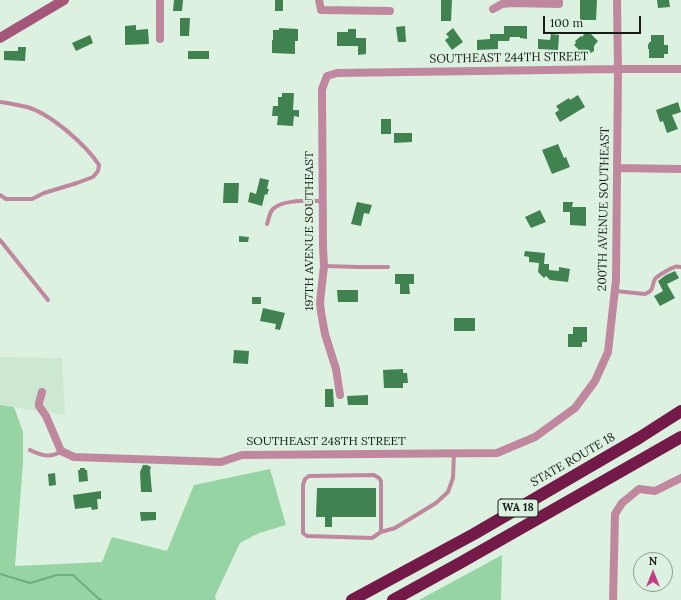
<!DOCTYPE html>
<style>
body{margin:0}
#map{position:relative;width:681px;height:600px;overflow:hidden;background:#ddf1e0;font-family:Lora,serif}
canvas{display:block}
.north{position:absolute;left:633px;top:552px;width:40px;height:40px;box-sizing:border-box;background:#ddf1e0;border:1px solid #8d9c90;border-radius:50%;rotate:0deg;font-size:11px;font-weight:700;line-height:16px;text-align:center;color:#161d17}
.north::after{content:'';display:block;margin:auto;width:14px;height:18px;background:#c33f82;clip-path:polygon(50% 0,100% 100%,50% 72%,0 100%)}
.scale{position:absolute;left:543px;top:16px;width:98px;height:18px;box-sizing:border-box;border:2px solid #161d17;border-top:0;padding-left:5px;font-size:12px;line-height:14px;white-space:nowrap;color:#161d17;-webkit-text-stroke:3px #ddf1e0;paint-order:stroke}
</style>
<div id="map">
<canvas width="681" height="600"></canvas>
<div class="north">N</div>
<div class="scale">100 m</div>
</div>
<script>
const ctx = document.querySelector('canvas').getContext('2d');
ctx.lineJoin = 'round';
function fillPath(path, color) { ctx.fillStyle = color; ctx.fill(path, 'evenodd'); }
function strokePath(path, color, width, dash) { ctx.strokeStyle = color; ctx.lineWidth = width; ctx.lineCap = dash ? 'butt' : 'round'; ctx.setLineDash(dash || []); ctx.stroke(path); }
function label(font, color, halo, rows, align = 'center') {
  ctx.font = font + ' Lora,serif'; ctx.lineWidth = 4; ctx.setLineDash([]); ctx.textBaseline = 'middle'; ctx.strokeStyle = halo; ctx.fillStyle = color; for (const [text, x, y, turn = 0] of rows) {
    ctx.save(); ctx.translate(x, y); ctx.rotate((+turn || 0) * Math.PI / 180); ctx.textAlign = isNaN(turn) ? turn : align; if (halo) ctx.strokeText(text, 0, 0); ctx.fillText(text, 0, 0); ctx.restore();
  }
}
fillPath(new Path2D(`
 M0,357L62,358L65,415L0,405Z`), '#cde8d2');
fillPath(new Path2D(`
 M0,405L14,407L23,432V463L15,566L102,562L112,537L167,551L194,485L270,469L286,525L259,533L240,543L215,596L216,600H0Z
 M502,555L501,600H419Z`), '#96d4a3');
strokePath(new Path2D(`
 M0,574L30,583L57,575H73L99,599L101,600`), '#6caf7b', 2);
fillPath(new Path2D(`
 M174,0H183L182,11H173Z
 M275,0H283V11H275Z
 M441,0H452L451,21H441Z
 M580,0H597L596,20H580Z
 M657,0H669L670,7L658,8Z
 M180,18H190L189,36H180Z
 M136,25V30L148,29L149,44L125,45V26Z
 M405,26L406,42H398L396,27Z
 M504,26H527V39L520,38V37H510L509,41H498V49L477,50V40L490,39V34H504Z
 M279,28L298,29V41H295V54L272,53V40H273V30H279Z
 M453,28L463,42L452,50L445,40L449,37L446,34Z
 M348,29H356V38H366V54L358,55V46H337V32H348Z
 M586,32H589L598,41L594,46V51L591,53L588,50L584,55L574,45L576,43L575,41L581,36L582,37Z
 M551,34L559,35L558,50L538,49V39L550,40Z
 M90,35L93,43L76,51L72,43Z
 M651,35H664V45H668V54H664V58H649V49H648V44H649V42H651Z
 M18,47H26L25,61L4,60V51H18Z
 M188,51H209V59H188Z
 M282,93H294L293,110H299V117L294,116L293,126L277,125L278,116H272L273,106H278V97H282Z
 M578,95L585,107L560,122L555,113L559,110L556,106L569,98L570,100Z
 M678,102L681,112L672,115L678,129L667,133L663,121L660,122L656,110Z
 M381,119H391V134H381Z
 M394,133H412V142L394,143Z
 M558,144L564,158L566,157L570,167L552,174L542,150Z
 M260,178L269,180L267,189H269L267,195L265,194L262,206L248,202L250,192L256,194Z
 M224,183H239L238,203H223Z
 M357,202L372,205L369,214L364,213L361,226L351,224Z
 M563,202H573L572,207H586V226L570,225V212H563Z
 M540,210L546,222L531,228L525,217Z
 M239,236L249,237L248,242H239Z
 M525,251L545,253L544,264H549V270L559,271V267L570,269L568,282L550,280L546,276L544,278L538,272L539,263L529,262V257L524,256Z
 M675,271L679,278L667,284L675,298L660,306L654,296L663,291L658,281L666,275Z
 M395,274H414V284H409L410,294H400V284H395Z
 M337,290H358V302H338Z
 M252,297H261V304H252Z
 M263,308L285,313L280,330L275,329L276,324L260,321Z
 M454,318H475V331H454Z
 M573,327H587V342H582V347H568V334H573Z
 M234,350L249,351L248,364L233,363Z
 M403,369V373H407L408,383H403V388H384L383,370Z
 M325,389H333L334,407H325Z
 M368,395V405H348L347,396Z
 M143,465H147L151,467L150,470L152,492H141L140,472Z
 M80,468H85V470H87L88,481L79,482L78,470H80Z
 M55,473L56,485L49,486L48,474Z
 M317,488H376V517H332V527H325V517H316Z
 M101,491V499H97L98,509L92,510L91,507L75,509L73,495Z
 M140,512H156V520L141,521Z`), '#408250');
strokePath(new Path2D(`
 M0,102C9,103 18,105 27,107C51,114 86,145 99,165L98,171L93,177L77,183L44,193L32,199H6L0,195
 M267,224C269,219 269,213 273,209C283,199 309,201 322,201
 M0,240L48,300
 M324,266L359,267H388
 M615,291L645,294C655,290 651,286 655,279C657,276 671,268 675,267C676,266 679,267 681,267
 M30,450C40,455 51,459 61,451
 M381,532L372,538L307,536L303,533V485L305,479L309,476L374,475L379,478L381,481V532L395,528L436,503L448,492L453,478L454,453`), '#bf889f', 4);
strokePath(new Path2D(`
 M160,0V39
 M319,0L321,10L390,11
 M493,9L502,4L511,3L559,4V0
 M618,168L681,169
 M42,392L39,403V406L46,416L61,451L74,457L221,462L242,455L497,453L535,437L575,408L595,381L608,352L616,280L618,69L617,0
 M340,395L336,369L325,334L321,312L320,303L321,293L324,266L323,247L322,89L327,76L337,73L618,69H681
 M613,600L615,514L622,503L639,489L655,491L681,478`), '#bf889f', 8);
strokePath(new Path2D(`
 M0,38L64,0`), '#a5577a', 10);
strokePath(new Path2D(`
 M352,600L474,534L639,438L681,411
 M393,600L460,563L681,437`), '#731a49', 12);
for (const [x, y, w] of [
 [518,508,40]
]) { const box = new Path2D(); box.roundRect(x - w / 2, y - 9, w, 18, 3); ctx.fillStyle = '#ddf1e0'; ctx.fill(box); strokePath(box, '#161d17', 1); }
label('bold 11px', '#161d17', null, [
 ["WA 18",518,508]
]);
label('12px', '#161d17', '#ddf1e0', [
 ["SOUTHEAST 244TH STREET",509,58,-1],
 ["200TH AVENUE SOUTHEAST",604,209,-89],
 ["197TH AVENUE SOUTHEAST",310,231,-90],
 ["SOUTHEAST 248TH STREET",326,442],
 ["STATE ROUTE 18",573,460,-30]
]);
</script>
